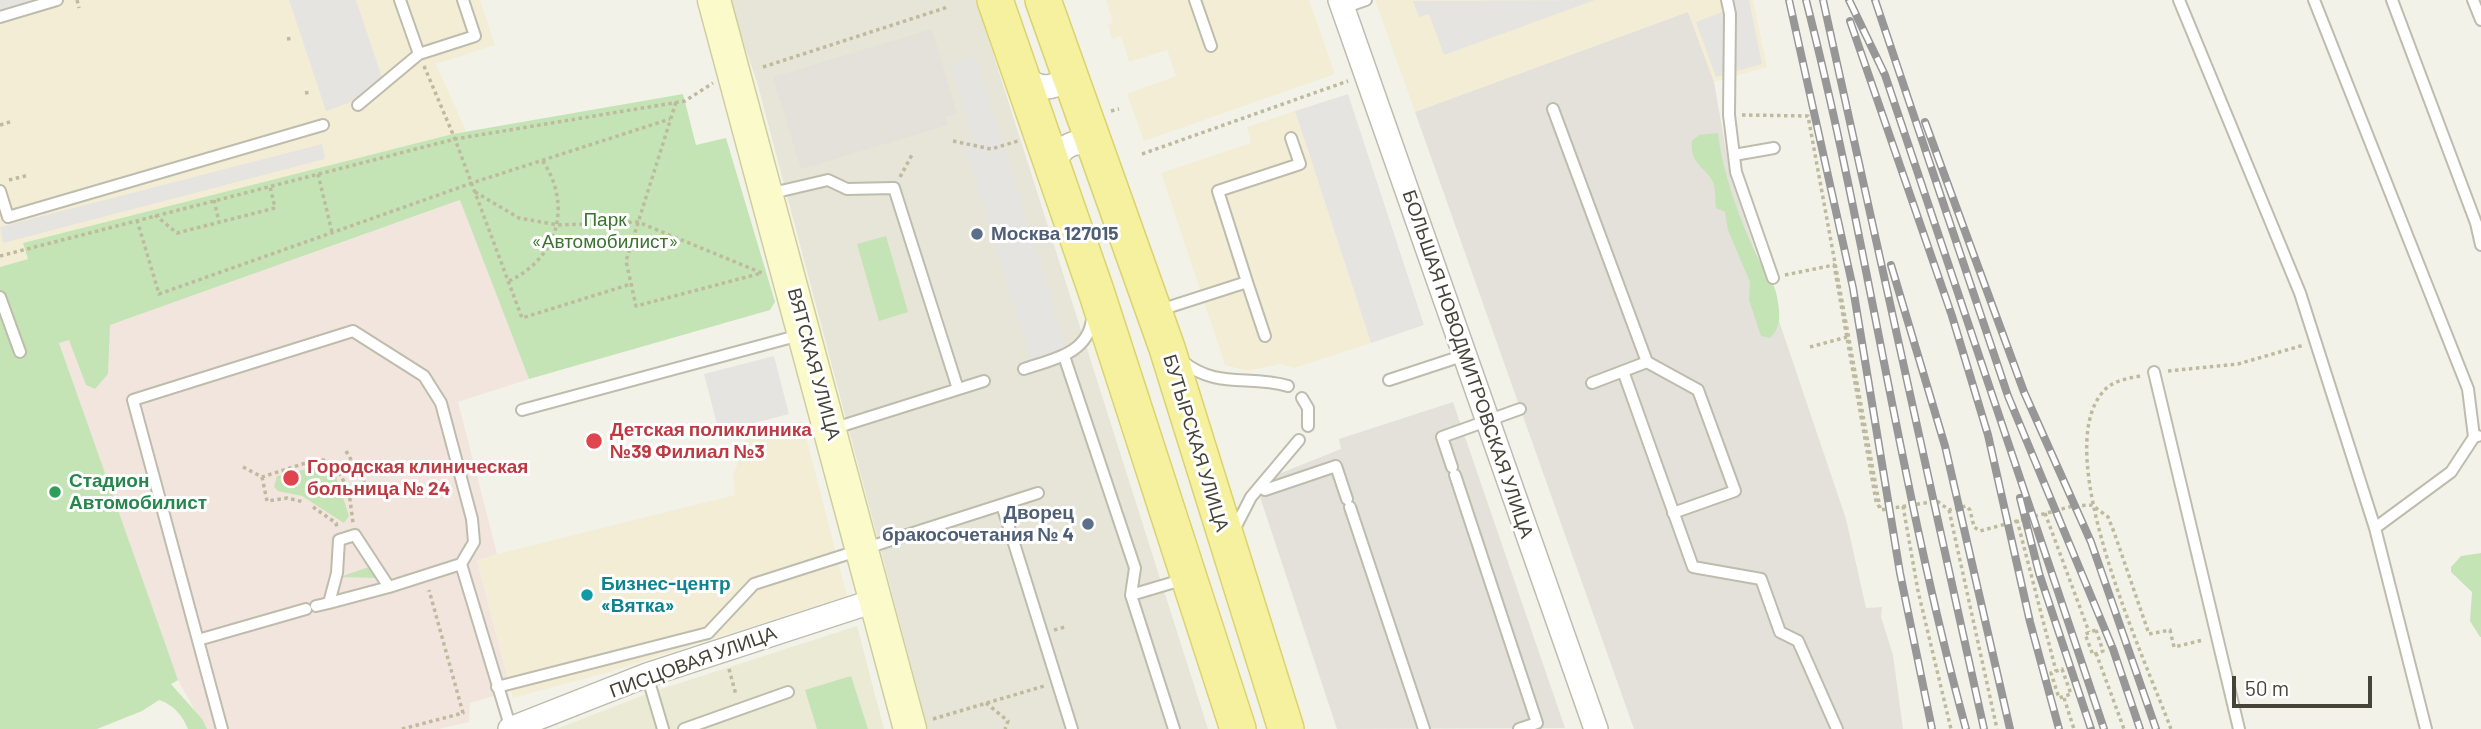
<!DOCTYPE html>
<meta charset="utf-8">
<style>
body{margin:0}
#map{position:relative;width:2481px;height:729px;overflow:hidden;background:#f3f2e9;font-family:Barlow,sans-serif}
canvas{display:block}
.scale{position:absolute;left:2232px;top:676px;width:140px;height:32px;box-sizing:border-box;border:4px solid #464438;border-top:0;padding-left:9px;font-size:21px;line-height:24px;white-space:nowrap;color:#464438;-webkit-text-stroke:5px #fff;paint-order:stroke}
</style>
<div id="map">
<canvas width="2481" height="729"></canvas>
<div class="scale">50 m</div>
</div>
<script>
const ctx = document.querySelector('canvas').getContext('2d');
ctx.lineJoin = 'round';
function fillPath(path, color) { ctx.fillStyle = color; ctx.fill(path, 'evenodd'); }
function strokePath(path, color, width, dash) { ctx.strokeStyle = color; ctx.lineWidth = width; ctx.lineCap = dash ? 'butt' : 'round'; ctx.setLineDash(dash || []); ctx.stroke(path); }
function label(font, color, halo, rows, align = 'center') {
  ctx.font = font + ' Barlow,sans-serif'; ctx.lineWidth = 6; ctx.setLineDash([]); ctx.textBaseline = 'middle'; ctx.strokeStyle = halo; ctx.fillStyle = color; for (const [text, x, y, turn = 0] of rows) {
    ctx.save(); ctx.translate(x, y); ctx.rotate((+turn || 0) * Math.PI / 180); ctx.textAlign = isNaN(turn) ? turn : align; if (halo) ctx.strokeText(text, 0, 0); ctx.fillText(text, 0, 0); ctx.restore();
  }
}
fillPath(new Path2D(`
 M729,0H976L1208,729H928L757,82Z`), '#e6e5d7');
fillPath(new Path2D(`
 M0,0H480L495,45L436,64L466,131L23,243L28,259L0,267Z
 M1106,0H1309L1335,74L1144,141L1127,94L1176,76L1167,50L1129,62L1121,36L1112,39L1108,25L1113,23Z
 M1375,0H1753L1767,67L1714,82L1688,12L1415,112Z
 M1295,111L1371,343L1294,368L1281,364L1247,371L1225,365L1161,173L1251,143L1247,127Z
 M802,421L847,596L606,673L513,698L477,559L735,495L733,477L746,436Z`), '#f3edd6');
fillPath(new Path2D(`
 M1688,12L1714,82L1731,179L1846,519L1866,608L1882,607L1881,617L1893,655L1903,729H1634L1415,112Z
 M932,29L957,114L946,117L948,125L801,169L773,77Z
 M1453,402L1565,728L1337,729L1260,497L1276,475L1341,449L1339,439Z`), '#e3e1da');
fillPath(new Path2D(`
 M857,626L884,729H556L652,692Z`), '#ebead4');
fillPath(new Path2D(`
 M461,200L529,379L458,402L497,554L477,560L511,691L470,703L469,722L439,729H205L178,680L162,642L59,343Z`), '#f2e5dd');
fillPath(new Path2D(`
 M683,94L696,145L726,138L775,302L770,310L529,379L460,200L110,325L108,374L95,389L86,385L69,340L59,343L178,680L171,684L202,719L207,729H188C182,715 174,705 159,700L142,711L97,729H0V267L28,259L23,243L453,134Z
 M1718,133C1722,171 1741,224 1758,258C1764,271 1775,282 1777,297C1780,313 1782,326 1770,338L1761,336L1749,300L1750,282L1728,230L1725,212L1716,208C1715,200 1716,187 1712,180C1703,165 1690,164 1692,141L1699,135Z
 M886,236L908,312L879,321L857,244Z
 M320,466L336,476L349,516L344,523L302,496L278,491L274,487L277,476Z
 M2481,553V637H2480L2470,621L2472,592L2451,572V567L2461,556Z
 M372,566L376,578L340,577Z
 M851,676L868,729H817L805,690Z`), '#c4e4b5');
fillPath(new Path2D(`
 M0,0H40L0,12Z
 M289,0H356L382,77L356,100L326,111Z
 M1595,0L1444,55L1429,14L1419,17L1413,1Z
 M1723,0H1749L1762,64L1716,77L1696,22L1725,11Z
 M976,56L1068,353L1032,364L964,145L974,141L950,64Z
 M1348,94L1424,325L1371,343L1295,111Z
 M322,144L325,159L3,243L0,227Z
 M774,356L789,414L719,432L704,374Z`), '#e5e4e0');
const lane = new Path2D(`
 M1195,0L1211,46
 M1727,0L1730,14L1729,115L1736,172L1773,278
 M2179,0L2300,293L2375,528L2426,729
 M2314,0L2468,389L2474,437
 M2392,0L2476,223L2481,245
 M2473,0L2481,20
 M1343,8L1366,0
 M0,17L57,0
 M419,54L475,36L463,0
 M358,105L419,54L400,0
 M1553,109L1647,362L1592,383
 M1734,155L1774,148
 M0,191L8,217L323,125
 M768,194L828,180L847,189L894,188L958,389
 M1247,282L1265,336
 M0,297L20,352
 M1160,310L1247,282L1218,191L1300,164L1291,138
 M1064,356L1135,568L1131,595L1174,729
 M1182,361C1218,390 1248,374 1288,386
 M1647,362L1698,390L1735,491L1673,513
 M1024,369C1053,359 1088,354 1092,319
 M1623,371L1693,567L1761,579L1780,632L1798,641L1837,729
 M2154,372L2239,729
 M1389,380L1465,355
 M1302,398L1308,408V426
 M522,410L800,335
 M832,429L984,381
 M1452,467L1442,437L1520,409
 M1455,475L1537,723L1519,729
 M1260,486L1265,490L1336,466L1347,499
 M1002,505L1072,729
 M1350,507L1424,729
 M2375,528L2451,472L2474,437L2478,436
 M1234,530L1251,497L1299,440
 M1131,595L1185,579
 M329,603L389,587
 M316,606L329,603L337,573L339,540L355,535L389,587L461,564L511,729
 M198,640L306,609
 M647,675L663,729
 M497,687L708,633L754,584L1038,493
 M222,729L133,400L353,331L424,376L441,403L472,519L474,542L461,564
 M684,729L788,692`);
const street = new Path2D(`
 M1340,0L1596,729
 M1021,72C1036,96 1072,90 1066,60
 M1056,173L1057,157C1068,140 1088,137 1099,155
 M510,729L647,675L877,600`);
const secondary = new Path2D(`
 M714,0L910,729`);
const primary = new Path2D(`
 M995,0L1096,291L1238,729
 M1043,0L1167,348L1286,729`);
strokePath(lane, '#bebcac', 14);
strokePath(street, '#bebcac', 26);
strokePath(secondary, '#cfcd9c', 35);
strokePath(primary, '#dad36f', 38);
strokePath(new Path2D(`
 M77,0L79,8
 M287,39L294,38
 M424,66L455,139L522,318L631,284
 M763,67L948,7
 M305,93L312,92
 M1111,111L1119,109
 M1742,115L1808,116L1880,508
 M0,125L13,121
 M953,141L991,149L1018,141
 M1142,154L1348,81
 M318,174L332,232
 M900,177L913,153
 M9,180L29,175
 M475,192L519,218L558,225L638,222L762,273L636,306L626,261L676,102
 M214,200L219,222
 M155,215L177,233L275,208L270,186
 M137,220L159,294L472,183L670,119
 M0,256L455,139L685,101L713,83
 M1785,275L1834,265L1876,501L1881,510L1937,501L1949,510L1966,506L1970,510L1974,527L1980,531L2073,506L2092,505L2108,517L2114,532L2149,634L2170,630L2174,647L2203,640
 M509,281C558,258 573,205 542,160
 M1810,347L1847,337
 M2168,371L2238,364L2304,345
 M2140,376C2125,379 2111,381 2102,393C2050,456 2145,659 2171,729
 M346,451L368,489L349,492
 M336,466L349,492L353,523
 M243,467L262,477L318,459L327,461
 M262,477L267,501L287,498L304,502
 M1903,506L1918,591L1951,729
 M313,507L336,523L337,528
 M1949,510L1997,729
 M2045,513L2089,632
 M2017,520L2056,671
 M1054,630L1065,627
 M2096,630L2103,651L2093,655L2085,634Z
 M2096,653L2124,729
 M729,669L736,695
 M2062,669L2071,694L2059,698L2051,673Z
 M2064,698L2074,729
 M986,703L1008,721L1005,729
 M933,719L1044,686
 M402,729L463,713L429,590`), '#beba9e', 3.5, [3.5, 3.5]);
strokePath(lane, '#fff', 10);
strokePath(street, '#fff', 23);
strokePath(secondary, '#fafacb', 32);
strokePath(primary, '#f6f19f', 35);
const rail = new Path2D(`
 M1789,0L1853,288L1900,573L1932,729
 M1806,0C1868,241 1900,489 1966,729
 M1823,0L1984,729
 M1849,0L1885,75L2104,729
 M1875,0L2008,396L2113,649L2140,729
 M1850,21L1952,316L1988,435L2030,622L2059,729
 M1925,122L2024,392L2091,542L2156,729
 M1891,265L1945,446L2010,729
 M2020,498L2039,573L2091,729`);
strokePath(rail, '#979797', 8);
strokePath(rail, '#fff', 5, [16]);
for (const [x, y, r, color] of [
 [977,234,7,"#5c6f8a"],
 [594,441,9,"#e0444e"],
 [291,478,9,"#e0444e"],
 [55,492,7,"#2e9e5b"],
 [1088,524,7,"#5c6f8a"],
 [587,595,7,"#0f9aa8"]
]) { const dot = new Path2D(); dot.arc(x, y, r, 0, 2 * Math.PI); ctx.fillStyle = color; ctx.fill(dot); strokePath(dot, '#fff', 2.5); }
label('19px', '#3a742f', '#fff', [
 ["Парк",605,220],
 ["«Автомобилист»",605,242]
]);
label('bold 19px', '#4e5e75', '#fff', [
 ["Москва 127015",991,234],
 ["Дворец",1074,513,"right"],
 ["бракосочетания № 4",1074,535,"right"]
], 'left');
label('19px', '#464438', '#fff', [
 ["ВЯТСКАЯ УЛИЦА",814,364,75],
 ["БОЛЬШАЯ НОВОДМИТРОВСКАЯ УЛИЦА",1468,364,71],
 ["БУТЫРСКАЯ УЛИЦА",1196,443,73],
 ["ПИСЦОВАЯ УЛИЦА",693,662,-20]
]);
label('bold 19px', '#be3a42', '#fff', [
 ["Детская поликлиника",610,430],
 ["№39 Филиал №3",610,452],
 ["Городская клиническая",307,467],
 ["больница № 24",307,489]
], 'left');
label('bold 19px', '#27864d', '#fff', [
 ["Стадион",69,481],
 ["Автомобилист",69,503]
], 'left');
label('bold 19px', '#0d838f', '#fff', [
 ["Бизнес-центр",601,584],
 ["«Вятка»",601,606]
], 'left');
</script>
